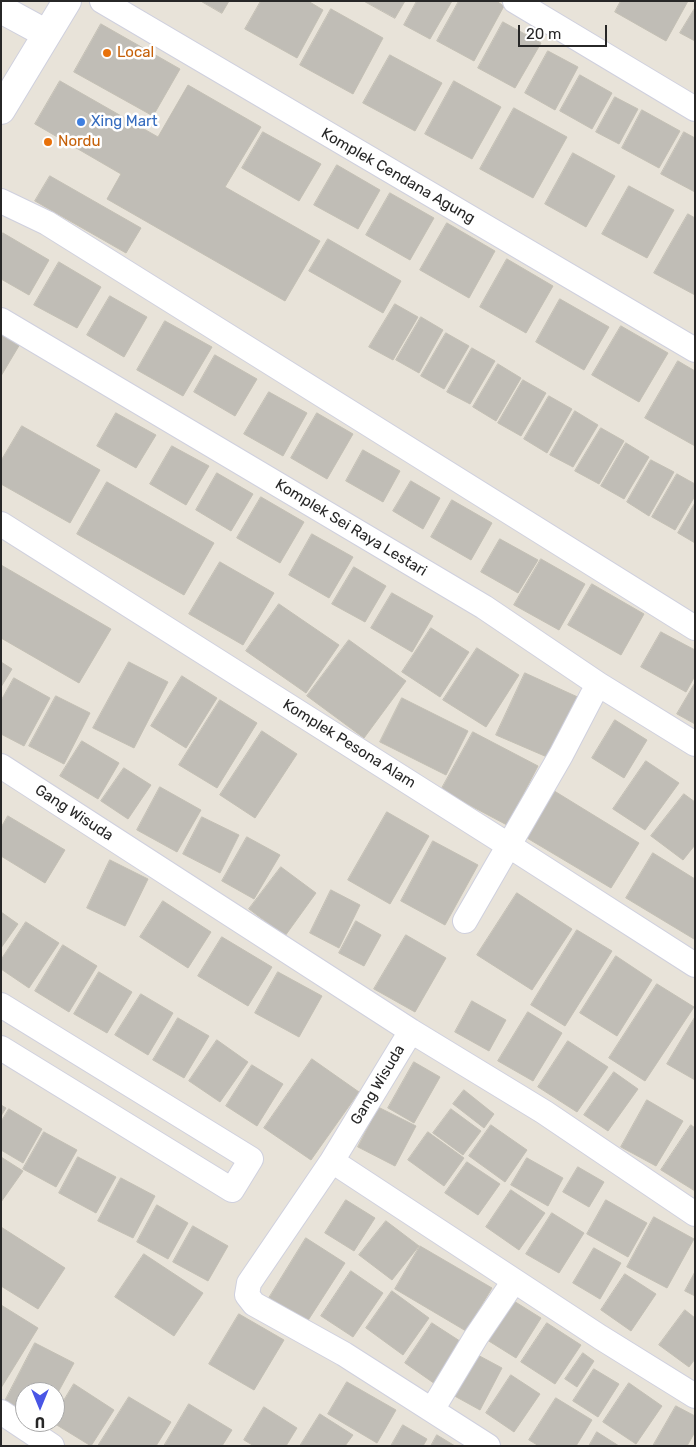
<!DOCTYPE html>
<style>
body{margin:0}
#map{position:relative;width:696px;height:1447px;overflow:hidden;background:#e8e3d9;font-family:Rubik,sans-serif}
canvas{display:block}
.frame{position:absolute;inset:0;border:2px solid #272727;pointer-events:none}
.north{position:absolute;left:15px;top:1382px;width:50px;height:50px;box-sizing:border-box;background:#fff;border:1px solid #a9a9a9;border-radius:50%;rotate:180deg;font-size:14px;font-weight:700;line-height:20px;text-align:center;color:#272727}
.north::after{content:'';display:block;margin:auto;width:18px;height:22px;background:#4955e5;clip-path:polygon(50% 0,100% 100%,50% 72%,0 100%)}
.scale{position:absolute;left:518px;top:25px;width:89px;height:22px;box-sizing:border-box;border:2px solid #272727;border-top:0;padding-left:6px;font-size:15px;line-height:18px;white-space:nowrap;color:#272727;-webkit-text-stroke:4px #fff;paint-order:stroke}
</style>
<div id="map">
<canvas width="696" height="1447"></canvas>
<div class="frame"></div>
<div class="north">U</div>
<div class="scale">20 m</div>
</div>
<script>
const ctx = document.querySelector('canvas').getContext('2d');
ctx.lineJoin = 'round';
function fillPath(path, color) { ctx.fillStyle = color; ctx.fill(path, 'evenodd'); }
function strokePath(path, color, width, dash) { ctx.strokeStyle = color; ctx.lineWidth = width; ctx.lineCap = dash ? 'butt' : 'round'; ctx.setLineDash(dash || []); ctx.stroke(path); }
function label(font, color, halo, rows, align = 'center') {
  ctx.font = font + ' Rubik,sans-serif'; ctx.lineWidth = 5; ctx.setLineDash([]); ctx.textBaseline = 'middle'; ctx.strokeStyle = halo; ctx.fillStyle = color; for (const [text, x, y, turn = 0] of rows) {
    ctx.save(); ctx.translate(x, y); ctx.rotate((+turn || 0) * Math.PI / 180); ctx.textAlign = isNaN(turn) ? turn : align; if (halo) ctx.strokeText(text, 0, 0); ctx.fillText(text, 0, 0); ctx.restore();
  }
}
const building = new Path2D(`
 M201,1H229L222,13Z
 M261,1H308L323,10L297,58L245,29Z
 M364,1H405L395,18Z
 M417,1H452L430,39L404,25Z
 M459,1H496L504,6L474,61L437,41Z
 M621,1H688L666,41L615,12Z
 M695,8V41L680,33Z
 M331,9L383,38L353,94L300,65Z
 M503,22L541,43L515,88L478,68Z
 M101,24L180,69L153,116L74,72Z
 M548,51L578,67L555,110L525,93Z
 M390,55L442,83L415,131L363,103Z
 M580,75L612,93L592,129L560,111Z
 M60,81L158,137L188,85L261,127L225,187L320,241L285,301L107,199L121,174L35,124Z
 M454,81L501,107L472,159L425,134Z
 M615,97L638,109L619,144L596,132Z
 M514,108L567,137L533,198L480,169Z
 M642,110L680,131L659,168L622,148Z
 M263,132L321,164L299,201L242,168Z
 M684,132L695,138V192L661,174Z
 M573,153L615,176L586,227L545,204Z
 M337,165L380,190L358,229L314,205Z
 M50,176L141,228L126,253L35,201Z
 M629,186L674,210L647,258L602,234Z
 M390,193L434,218L410,260L366,235Z
 M688,214L695,218V295L654,273Z
 M447,223L495,251L469,298L420,270Z
 M3,233L49,260L29,295L1,279V237Z
 M328,239L401,281L383,313L309,271Z
 M507,259L553,286L526,333L480,307Z
 M59,262L101,287L77,328L34,305Z
 M110,296L147,317L124,357L87,335Z
 M560,299L609,327L584,370L536,342Z
 M395,304L418,317L393,360L369,347Z
 M421,317L443,330L419,373L396,360Z
 M165,321L212,347L183,396L137,370Z
 M621,326L668,353L639,402L592,375Z
 M1,333L20,344L1,376Z
 M446,333L469,346L444,389L421,376Z
 M472,348L495,361L470,404L447,392Z
 M215,355L257,379L235,416L194,392Z
 M678,361L695,371V446L645,418Z
 M498,364L521,378L496,421L473,407Z
 M523,380L546,393L521,436L498,423Z
 M269,392L307,413L283,456L244,434Z
 M549,396L572,409L547,453L524,439Z
 M575,411L598,425L573,467L550,455Z
 M116,413L156,435L136,468L97,446Z
 M317,413L353,434L327,479L291,458Z
 M22,426L100,470L70,523L1,484V461Z
 M601,428L624,441L599,484L575,471Z
 M626,443L649,457L624,499L601,486Z
 M172,446L209,466L186,505L150,484Z
 M363,450L400,471L383,502L346,481Z
 M651,460L674,472L649,516L627,502Z
 M217,473L253,494L231,531L196,510Z
 M677,474L695,484V496L675,530L652,517Z
 M411,481L440,498L423,529L393,511Z
 M107,482L214,543L184,595L77,534Z
 M261,497L304,522L280,563L237,538Z
 M452,500L492,523L471,560L431,537Z
 M695,503V543L678,533Z
 M312,534L353,557L329,598L289,575Z
 M500,539L538,560L518,593L481,572Z
 M541,559L585,584L559,630L514,605Z
 M220,562L274,593L243,645L189,614Z
 M1,565L111,629L79,683L1,638Z
 M354,567L386,586L365,622L332,604Z
 M592,584L644,614L621,655L568,625Z
 M392,593L433,616L412,652L371,628Z
 M279,604L339,645L306,693L246,651Z
 M431,628L469,652L440,697L402,672Z
 M661,632L695,650V676L686,692L641,667Z
 M349,640L406,681L364,738L307,696Z
 M477,648L519,675L486,727L443,700Z
 M1,662L12,669L1,687Z
 M129,662L168,682L134,748L93,728Z
 M525,673L582,699L554,760L496,735Z
 M182,676L217,698L186,748L151,726Z
 M14,678L50,698L24,746L1,734V701Z
 M695,683V724L677,714Z
 M56,696L90,713L64,764L29,746Z
 M402,698L468,731L446,775L380,742Z
 M220,700L257,723L217,788L179,765Z
 M615,720L647,740L624,778L592,758Z
 M262,731L297,754L255,818L220,795Z
 M473,732L538,766L507,825L441,790Z
 M82,741L119,763L98,799L60,776Z
 M646,761L679,783L645,830L613,809Z
 M124,768L151,785L128,819L101,801Z
 M160,787L201,810L177,852L137,830Z
 M551,789L639,843L611,888L522,835Z
 M684,794L695,802V845L683,860L651,836Z
 M387,812L429,836L390,904L348,880Z
 M8,816L65,850L45,883L1,856V828Z
 M202,817L239,835L220,873L183,854Z
 M247,837L280,855L254,899L222,881Z
 M433,841L478,865L445,925L401,901Z
 M653,853L695,879V937L694,939L626,898Z
 M110,860L148,879L125,926L87,908Z
 M281,867L316,893L285,936L249,909Z
 M331,890L360,905L339,948L310,933Z
 M517,893L572,929L532,990L477,955Z
 M163,901L211,932L188,968L140,937Z
 M1,912L18,924L1,948Z
 M356,921L381,935L364,966L339,953Z
 M26,922L59,943L29,988L1,969V960Z
 M577,930L612,951L565,1026L531,1005Z
 M406,935L446,958L415,1012L374,989Z
 M222,937L272,967L248,1006L198,976Z
 M63,945L97,966L69,1012L35,991Z
 M616,956L652,980L617,1036L580,1013Z
 M99,972L132,992L107,1033L74,1014Z
 M278,972L322,996L299,1037L255,1013Z
 M657,984L694,1007L645,1081L609,1058Z
 M141,994L173,1013L148,1055L115,1035Z
 M472,1001L506,1020L489,1051L455,1032Z
 M528,1012L562,1033L533,1081L498,1061Z
 M695,1017V1080L667,1064Z
 M178,1018L209,1036L184,1078L153,1060Z
 M217,1040L248,1062L220,1102L189,1081Z
 M568,1041L608,1067L577,1112L538,1087Z
 M312,1059L359,1092L311,1160L264,1128Z
 M414,1062L440,1077L414,1123L388,1108Z
 M252,1065L283,1084L257,1126L226,1106Z
 M614,1072L638,1089L608,1131L584,1115Z
 M464,1090L494,1114L484,1128L453,1104Z
 M647,1100L683,1121L656,1166L621,1147Z
 M1,1105L6,1108L1,1116Z
 M378,1107L416,1126L395,1166L358,1147Z
 M9,1109L42,1129L23,1163L1,1150V1122Z
 M451,1109L481,1131L463,1155L433,1133Z
 M491,1125L527,1150L505,1182L469,1156Z
 M691,1125L695,1128V1191L661,1170Z
 M44,1132L77,1150L56,1187L23,1169Z
 M428,1132L464,1158L444,1186L408,1160Z
 M1,1157L23,1171L1,1202Z
 M78,1157L116,1177L96,1213L59,1193Z
 M527,1158L563,1178L548,1206L511,1185Z
 M467,1162L500,1184L478,1215L445,1193Z
 M578,1167L604,1182L589,1207L563,1192Z
 M121,1178L155,1196L133,1238L98,1221Z
 M511,1190L545,1213L519,1250L486,1227Z
 M346,1200L375,1218L354,1251L325,1233Z
 M606,1200L647,1223L628,1257L587,1234Z
 M157,1205L188,1223L168,1259L137,1242Z
 M552,1213L584,1233L559,1273L526,1254Z
 M654,1217L694,1239L667,1288L627,1267Z
 M386,1221L419,1246L392,1280L359,1255Z
 M193,1226L228,1246L208,1281L173,1262Z
 M1,1227L65,1268L38,1309L1,1286Z
 M306,1238L345,1263L307,1322L269,1298Z
 M420,1246L492,1288L466,1331L395,1289Z
 M594,1248L621,1263L600,1299L573,1283Z
 M144,1254L203,1293L174,1336L115,1297Z
 M351,1271L383,1293L353,1337L321,1316Z
 M695,1272V1296L685,1291Z
 M625,1274L656,1294L631,1331L601,1310Z
 M392,1291L429,1318L403,1355L366,1328Z
 M509,1298L541,1318L516,1358L484,1338Z
 M1,1305L38,1328L1,1388Z
 M685,1310L695,1318V1359L689,1367L659,1345Z
 M239,1314L284,1340L254,1390L209,1364Z
 M432,1323L466,1345L438,1386L405,1363Z
 M547,1323L581,1345L555,1384L521,1362Z
 M35,1343L74,1363L55,1398V1392H25V1411L5,1401Z
 M474,1353L502,1368L480,1410L451,1394Z
 M583,1353L594,1361L577,1387L565,1379Z
 M594,1369L619,1384L598,1417L573,1401Z
 M511,1375L540,1394L514,1432L486,1413Z
 M347,1382L396,1410L377,1443L328,1414Z
 M629,1383L662,1406L636,1444L603,1422Z
 M74,1384L114,1410L91,1446L52,1422H55V1415Z
 M129,1397L171,1422L156,1446H98Z
 M556,1398L592,1420L576,1446H539L529,1440Z
 M189,1404L232,1430L222,1446H164Z
 M676,1406L695,1416V1432L687,1446H653Z
 M264,1407L297,1428L286,1446H254L244,1440Z
 M320,1414L353,1435L345,1446H300Z
 M403,1425L427,1439L423,1446H391Z
 M597,1432L619,1446H589Z
 M437,1435L455,1446H431Z`);
fillPath(building, '#c0bdb6');
strokePath(building, '#c3bfb4', 1);
const minor = new Path2D(`
 M102,1L695,350
 M515,1L695,109
 M1,201L47,223L695,628
 M1,320L484,607L598,684L695,744
 M1,524L508,845L695,965
 M1,766L411,1031L544,1112L695,1214
 M465,921L561,755L598,684
 M1,1005L251,1159L232,1190L1,1048
 M411,1031L332,1161L600,1337L695,1396
 M332,1161L249,1283L247,1295L254,1304L344,1354L488,1446
 M432,1410L476,1337L514,1281
 M1,1412L52,1446`);
const tertiary = new Path2D(`
 M1,9L47,34
 M1,110L67,1`);
strokePath(minor, '#cfd0de', 26);
strokePath(tertiary, '#cfd0de', 30);
strokePath(minor, '#fff', 24);
strokePath(tertiary, '#fff', 28);
for (const [x, y, r, color] of [
 [107,53,5,"#e8710a"],
 [81,122,5,"#3f7fe0"],
 [48,142,5,"#e8710a"]
]) { const dot = new Path2D(); dot.arc(x, y, r, 0, 2 * Math.PI); ctx.fillStyle = color; ctx.fill(dot); strokePath(dot, '#fff', 2); }
label('15px', '#c56008', '#fff', [
 ["Local",117,53],
 ["Nordu",58,142]
], 'left');
label('15px', '#366cbe', '#fff', [
 ["Xing Mart",91,122]
], 'left');
label('15px', '#272727', '#fff', [
 ["Komplek Cendana Agung",398,176,30],
 ["Komplek Sei Raya Lestari",351,528,31],
 ["Komplek Pesona Alam",349,744,32],
 ["Gang Wisuda",74,813,33],
 ["Gang Wisuda",378,1085,-59]
]);
</script>
